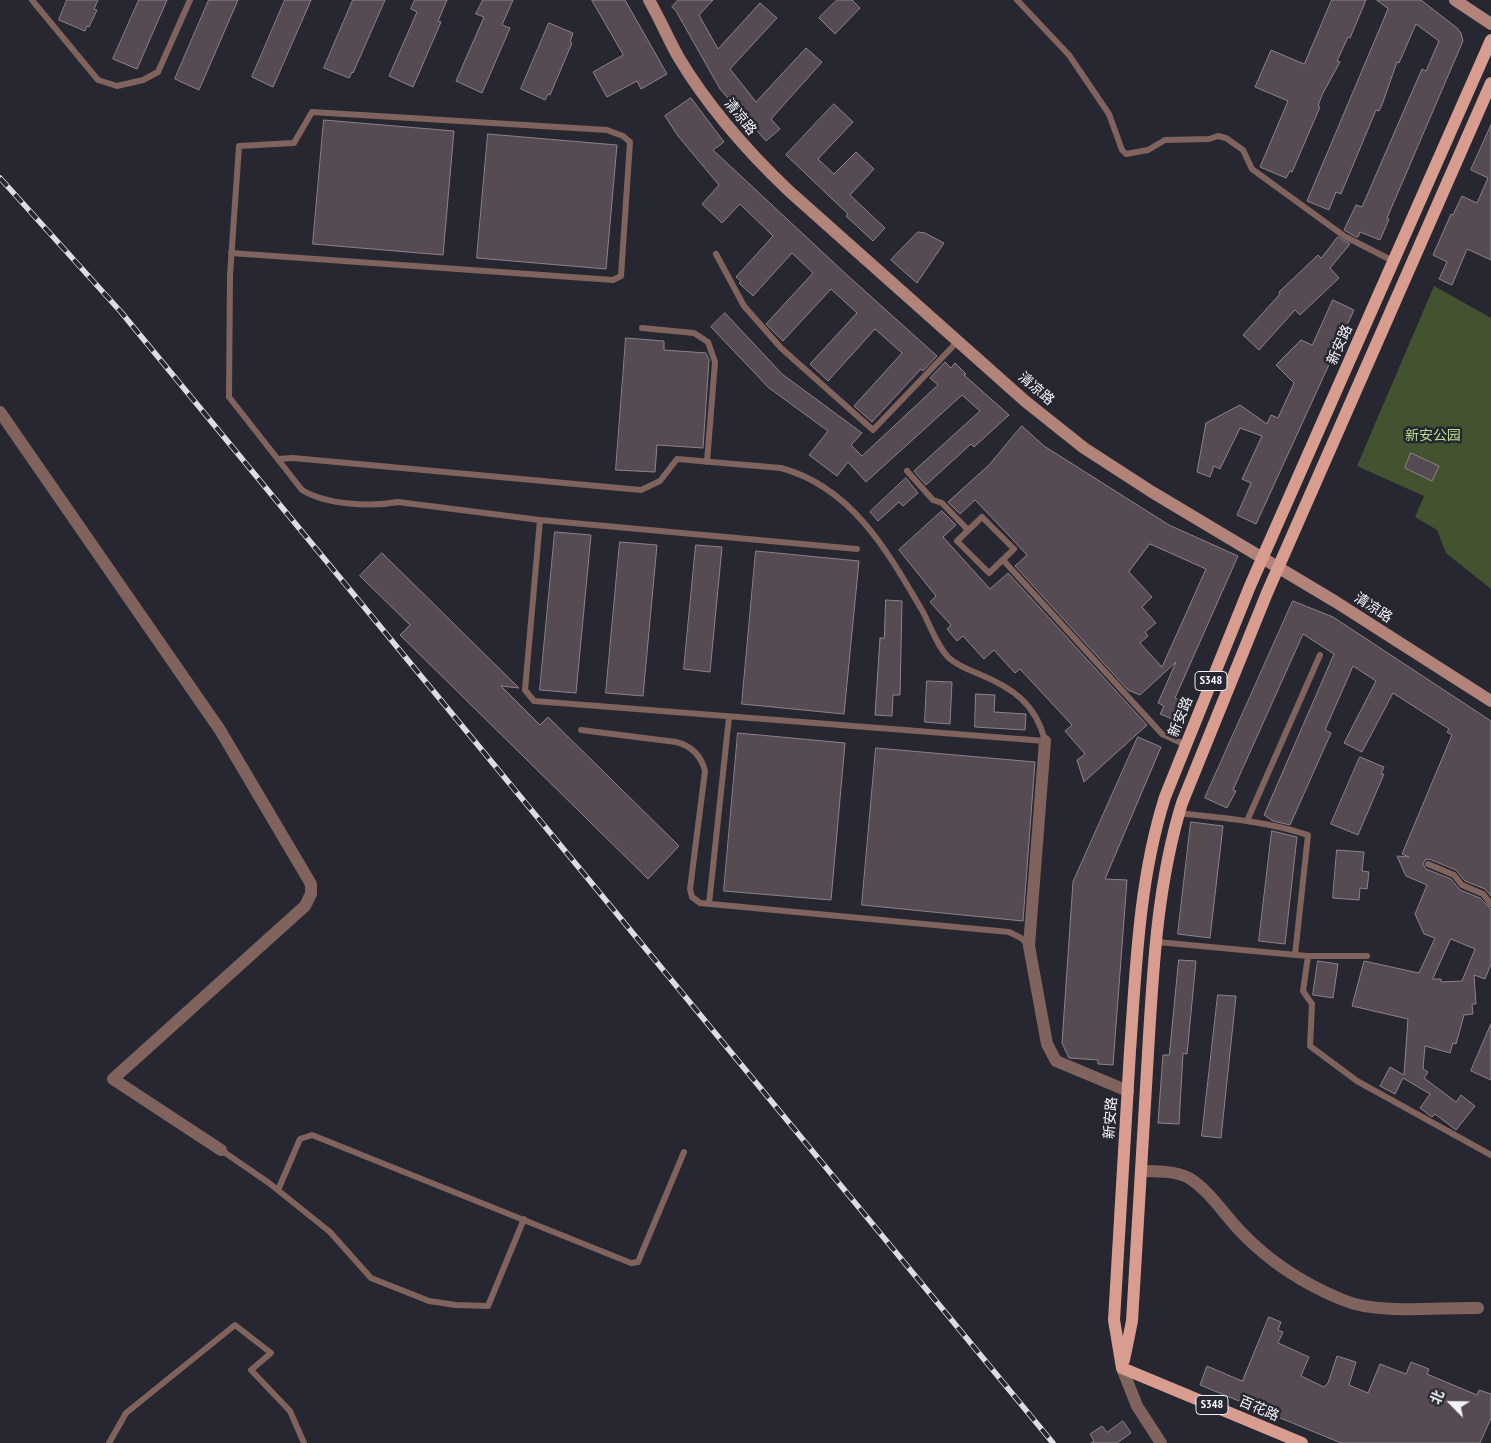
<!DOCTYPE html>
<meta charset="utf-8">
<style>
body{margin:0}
#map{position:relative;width:1491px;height:1443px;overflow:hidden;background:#262731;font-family:"PT Sans Narrow","Noto Sans SC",sans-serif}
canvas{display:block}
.north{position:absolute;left:1426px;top:1378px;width:50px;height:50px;-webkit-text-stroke:4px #262731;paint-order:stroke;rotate:293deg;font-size:14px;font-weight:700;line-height:20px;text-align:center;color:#f3f4fb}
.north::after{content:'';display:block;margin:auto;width:18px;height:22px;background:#f3f4fb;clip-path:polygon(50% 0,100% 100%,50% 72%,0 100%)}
</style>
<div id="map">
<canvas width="1491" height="1443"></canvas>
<div class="north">北</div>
</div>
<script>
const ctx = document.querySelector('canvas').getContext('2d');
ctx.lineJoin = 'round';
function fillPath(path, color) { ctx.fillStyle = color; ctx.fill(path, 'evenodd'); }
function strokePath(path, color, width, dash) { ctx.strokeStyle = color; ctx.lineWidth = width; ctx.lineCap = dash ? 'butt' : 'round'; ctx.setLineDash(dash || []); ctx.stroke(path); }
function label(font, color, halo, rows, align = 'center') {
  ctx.font = font + ' "PT Sans Narrow","Noto Sans SC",sans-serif'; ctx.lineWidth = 5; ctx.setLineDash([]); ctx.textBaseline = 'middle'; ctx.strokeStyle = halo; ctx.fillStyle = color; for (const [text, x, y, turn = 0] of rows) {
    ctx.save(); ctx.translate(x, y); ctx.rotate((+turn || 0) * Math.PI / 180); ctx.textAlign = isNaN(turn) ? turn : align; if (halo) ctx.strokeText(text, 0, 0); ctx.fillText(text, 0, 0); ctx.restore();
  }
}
fillPath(new Path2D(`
 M1434,286L1491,318V589L1446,553L1437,530L1415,517L1424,496L1357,466Z`), '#43532f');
const building = new Path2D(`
 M67,0H98L94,9L97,10L89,27L87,26L85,31L59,20Z
 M139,0H167L137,69L113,59Z
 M209,0H238L199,90L175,79Z
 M285,0H311L273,87L252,77Z
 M353,0H385L353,73L352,72L349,78L324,68Z
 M415,0H447L438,21L441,22L413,87L389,76L417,12L411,9Z
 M483,0H513L502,25L510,28L482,93L456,81L484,17L476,14Z
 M592,0H625L667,74L641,89L637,81L607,97L593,72L623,55Z
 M678,0H713L699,15L718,49L760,3L777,18L730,69L756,102L806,48L822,62L771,119L780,129L766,141L720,89L676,11L672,7Z
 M837,0H852L860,8L835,34L819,18Z
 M1332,0H1366L1350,38L1348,37L1337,61L1340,62L1322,95L1318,106L1320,107L1292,172L1290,171L1286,178L1260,167L1288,101L1255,87L1271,50L1304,64Z
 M1377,0H1421L1457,28L1461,33L1463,41L1387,218L1389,219L1380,240L1360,232L1358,237H1356L1344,230L1356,205L1362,207L1422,69L1426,71L1439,41L1416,24L1399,63L1397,62L1383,102L1379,111L1376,110L1341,194L1336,192L1329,210L1307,201L1388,9Z
 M549,23L573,33L570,42L572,43L550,95L548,94L545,100L521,89Z
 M691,98L724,142L713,150L847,275L937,356L923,371L921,369L872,422L854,406L902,353L875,329L828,381L810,364L857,313L831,289L783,341L766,324L813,273L792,253L753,296L739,283L741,281L736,277L773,236L740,204L722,223L702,204L719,185L678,136L665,116Z
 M834,104L853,122L818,159L834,174L856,152L874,169L850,195L885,228L873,241L846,216L848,214L786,155Z
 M324,120L454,131L443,255L313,244Z
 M1491,125V260L1467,249L1452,285L1439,279L1447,262L1433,255L1451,214L1453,215L1462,196L1477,203L1488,178L1471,170Z
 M488,134L617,145L606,269L477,258Z
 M918,232L925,233L944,243L917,283L891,260Z
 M1338,237L1350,244L1330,268L1339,278L1300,315L1295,310L1259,350L1243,335L1280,294L1279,292L1318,255L1321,258Z
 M1333,300L1354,310L1256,524L1237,515L1251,483L1242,479L1262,436L1240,428L1220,469L1214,466L1210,477L1197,472L1206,423L1240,405L1267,424L1271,415L1278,418L1294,383L1276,365L1301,340L1312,345Z
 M725,313L782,374L862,433L851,445L862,456L938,385L930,378L945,362L951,368L955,363L966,374L964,375L1009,415L974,447L971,444L926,485L914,471L980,411L962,395L866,482L848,462L837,476L809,455L828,431L769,388L711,327Z
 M626,338L664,341V350L706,353L709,360L703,448L657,445L655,472L616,470Z
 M1022,426L1044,446L1169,525L1238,556L1175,698L1180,700L1172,719L1160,714L1164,706L1158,703L1176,662L1140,695L1128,690L1015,566L1027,555L998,524L975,500L960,514L948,502L989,465ZM1150,544L1206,569L1162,667L1140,643L1148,636L1145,632L1156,623L1142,607L1152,597L1129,572Z
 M1411,453L1439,466L1432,481L1405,468Z
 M906,478L918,493L903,506L899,502L878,521L870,512Z
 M942,511L956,525L943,537L990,589L1008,573L1147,725L1084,782L1077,760L1085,754L1065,731L1072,725L1020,669L1015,673L994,650L984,659L963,636L957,641L947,629L951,625L930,602L936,596L899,550Z
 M555,532L591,535L576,693L540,690Z
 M620,542L657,545L643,696L606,693Z
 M696,545L722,547L710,672L684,669Z
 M756,551L859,561L844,714L742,704Z
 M382,553L519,688L501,686L540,725L548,717L679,846L648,879L400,635L410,625L360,576Z
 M886,600L902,601L900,695H893L892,716L875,715L880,638H884Z
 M1293,601L1333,617L1491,721V896L1485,889L1465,881L1456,870L1429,859L1425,860L1423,864L1426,869L1451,879L1460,890L1480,898L1491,909V964L1485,979L1474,975L1476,1004H1472L1473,1014L1464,1015L1456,1044L1453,1043L1450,1053L1425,1046L1423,1069L1428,1072L1424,1078L1456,1102L1461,1095L1475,1106L1456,1130L1435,1114L1432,1117L1420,1108L1430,1094L1403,1078L1395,1094L1380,1086L1390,1067L1404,1075L1408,1019L1352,1006L1364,961L1419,973L1435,938L1424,934L1415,914L1427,885L1406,876L1397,856L1409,857L1402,854L1452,735L1447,732L1449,729L1393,693L1362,752L1344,743L1376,681L1353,666L1325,730L1331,733L1290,825L1273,821L1264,815L1334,654L1303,634L1233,790L1236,791L1227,808L1205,798ZM1451,939L1475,949L1462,981L1441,982V979H1433Z
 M927,681L952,682L950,724L925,722Z
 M976,694L995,695L994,712L1026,714L1025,730L975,727Z
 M738,733L845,743L831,900L724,891Z
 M1138,737L1161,747L1105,879L1127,880L1113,1065L1098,1064V1060L1069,1058L1062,1043L1073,882Z
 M876,748L1035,762L1023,921L862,905Z
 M1360,757L1384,767L1381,774H1384L1358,835L1331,824Z
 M1191,822L1223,826L1210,938L1178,934Z
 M1272,831L1297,837L1285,944L1259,941Z
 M1337,850L1364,852L1362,871L1369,872L1367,889L1360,888L1359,900L1333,898Z
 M1179,960L1196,961L1187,1054L1183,1053L1179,1124L1158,1123L1163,1055H1169Z
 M1318,961L1338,964L1333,998L1313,995Z
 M1218,995L1236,996L1221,1138L1202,1136Z
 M1491,1024V1080L1471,1071Z
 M1269,1317L1281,1322L1278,1330L1283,1332L1278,1343L1309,1357L1301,1376L1324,1387L1328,1383L1337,1356L1356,1362L1349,1385L1368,1393L1380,1364L1406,1374L1411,1362L1429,1369L1427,1374L1477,1395L1479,1390L1491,1394V1418L1480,1443H1341L1200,1385L1207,1366L1242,1381Z
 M1123,1421L1131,1433L1117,1443H1091L1094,1441L1090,1434L1102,1426L1107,1432Z`);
fillPath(building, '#564b53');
strokePath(building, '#8e828b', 1);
strokePath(new Path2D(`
 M32,0L98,80L117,86L143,80L158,72L190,0
 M1017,0L1069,55L1109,114L1122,150L1126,154L1148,150L1165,140L1209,139L1218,136L1226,138L1243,150L1252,169L1329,225L1344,236L1393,261
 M231,253L613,280L621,276L630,142L623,136L607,130L312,112L294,143L239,146L230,275L229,397L302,490C326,505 372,507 398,502L540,520L857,549
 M716,254L744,306L781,348L873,430L958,341
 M642,328L694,333L708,342L715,362L707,462
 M278,459L293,458L641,490L660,481L677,459L781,468C852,487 888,552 923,612C931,627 937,646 949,658C958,666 969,670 979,674C1013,688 1036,704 1045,741L534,701L525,690L540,520
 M907,471L933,500L942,503L968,530
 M982,517L1014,549L989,573L957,541Z
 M1003,560L1162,734L1186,745
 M581,730L676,742C692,746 701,755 705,771L690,889L692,897L700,903L1009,932L1021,938L1028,945
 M1178,813C1222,818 1267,821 1308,835L1295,955
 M1247,821L1320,655
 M1428,864L1454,875L1462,885L1483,894L1491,904
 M709,904L729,717
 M1157,942L1307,956H1367
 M1308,956L1303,991L1312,1004L1310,1046L1357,1081L1491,1155
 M221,1150L269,1183L330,1232L371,1278L429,1301L456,1305L488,1306L524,1219
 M278,1190L300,1139L312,1135L631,1263L638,1262L684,1152
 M109,1443L126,1413L235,1325L271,1353L251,1370L290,1411L304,1443`), '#80635c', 6);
strokePath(new Path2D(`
 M0,412L220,730L311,884V894L305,906L113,1079L221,1150
 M1045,741L1029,946L1047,1044L1056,1061L1128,1091
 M1141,1171C1155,1171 1176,1171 1189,1178C1209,1190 1226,1217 1242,1233C1270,1262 1306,1285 1343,1300C1378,1315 1439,1307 1478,1308
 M1122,1368L1137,1406L1161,1443`), '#80635c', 12);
strokePath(new Path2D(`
 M649,0C660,19 668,39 679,58C709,108 747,151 789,191L1025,401L1084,448L1152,492L1336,602L1491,701
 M1455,0L1491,24`), '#b28379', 12);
strokePath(new Path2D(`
 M1124,1360L1132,1321C1137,1231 1143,1142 1148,1053C1153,969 1157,884 1182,803L1267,593L1491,83
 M1122,1368L1114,1320C1119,1230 1125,1141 1130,1051C1136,966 1139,879 1165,797L1250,586L1491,40
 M1122,1368L1302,1443`), '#d99d8f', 12);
const rail = new Path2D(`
 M0,178L121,312L1053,1443`);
strokePath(rail, '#dcdde4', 5.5);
strokePath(rail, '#262731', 4, [11]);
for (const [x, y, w] of [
 [1211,681,32],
 [1212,1405,32]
]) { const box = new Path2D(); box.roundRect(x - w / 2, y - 9.5, w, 19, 4); ctx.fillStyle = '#262731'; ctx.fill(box); strokePath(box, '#f3f4fb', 1); }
label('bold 12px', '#f3f4fb', null, [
 ["S348",1211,681],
 ["S348",1212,1405]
]);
label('14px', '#f3f4fb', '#262731', [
 ["清凉路",740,117,51],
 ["新安路",1340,345,-66],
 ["清凉路",1036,389,41],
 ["清凉路",1373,608,33],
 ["新安路",1181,717,-68],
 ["新安路",1111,1118,-86],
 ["百花路",1259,1409,23]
]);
label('14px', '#b7de89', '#262731', [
 ["新安公园",1433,436]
]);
</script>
